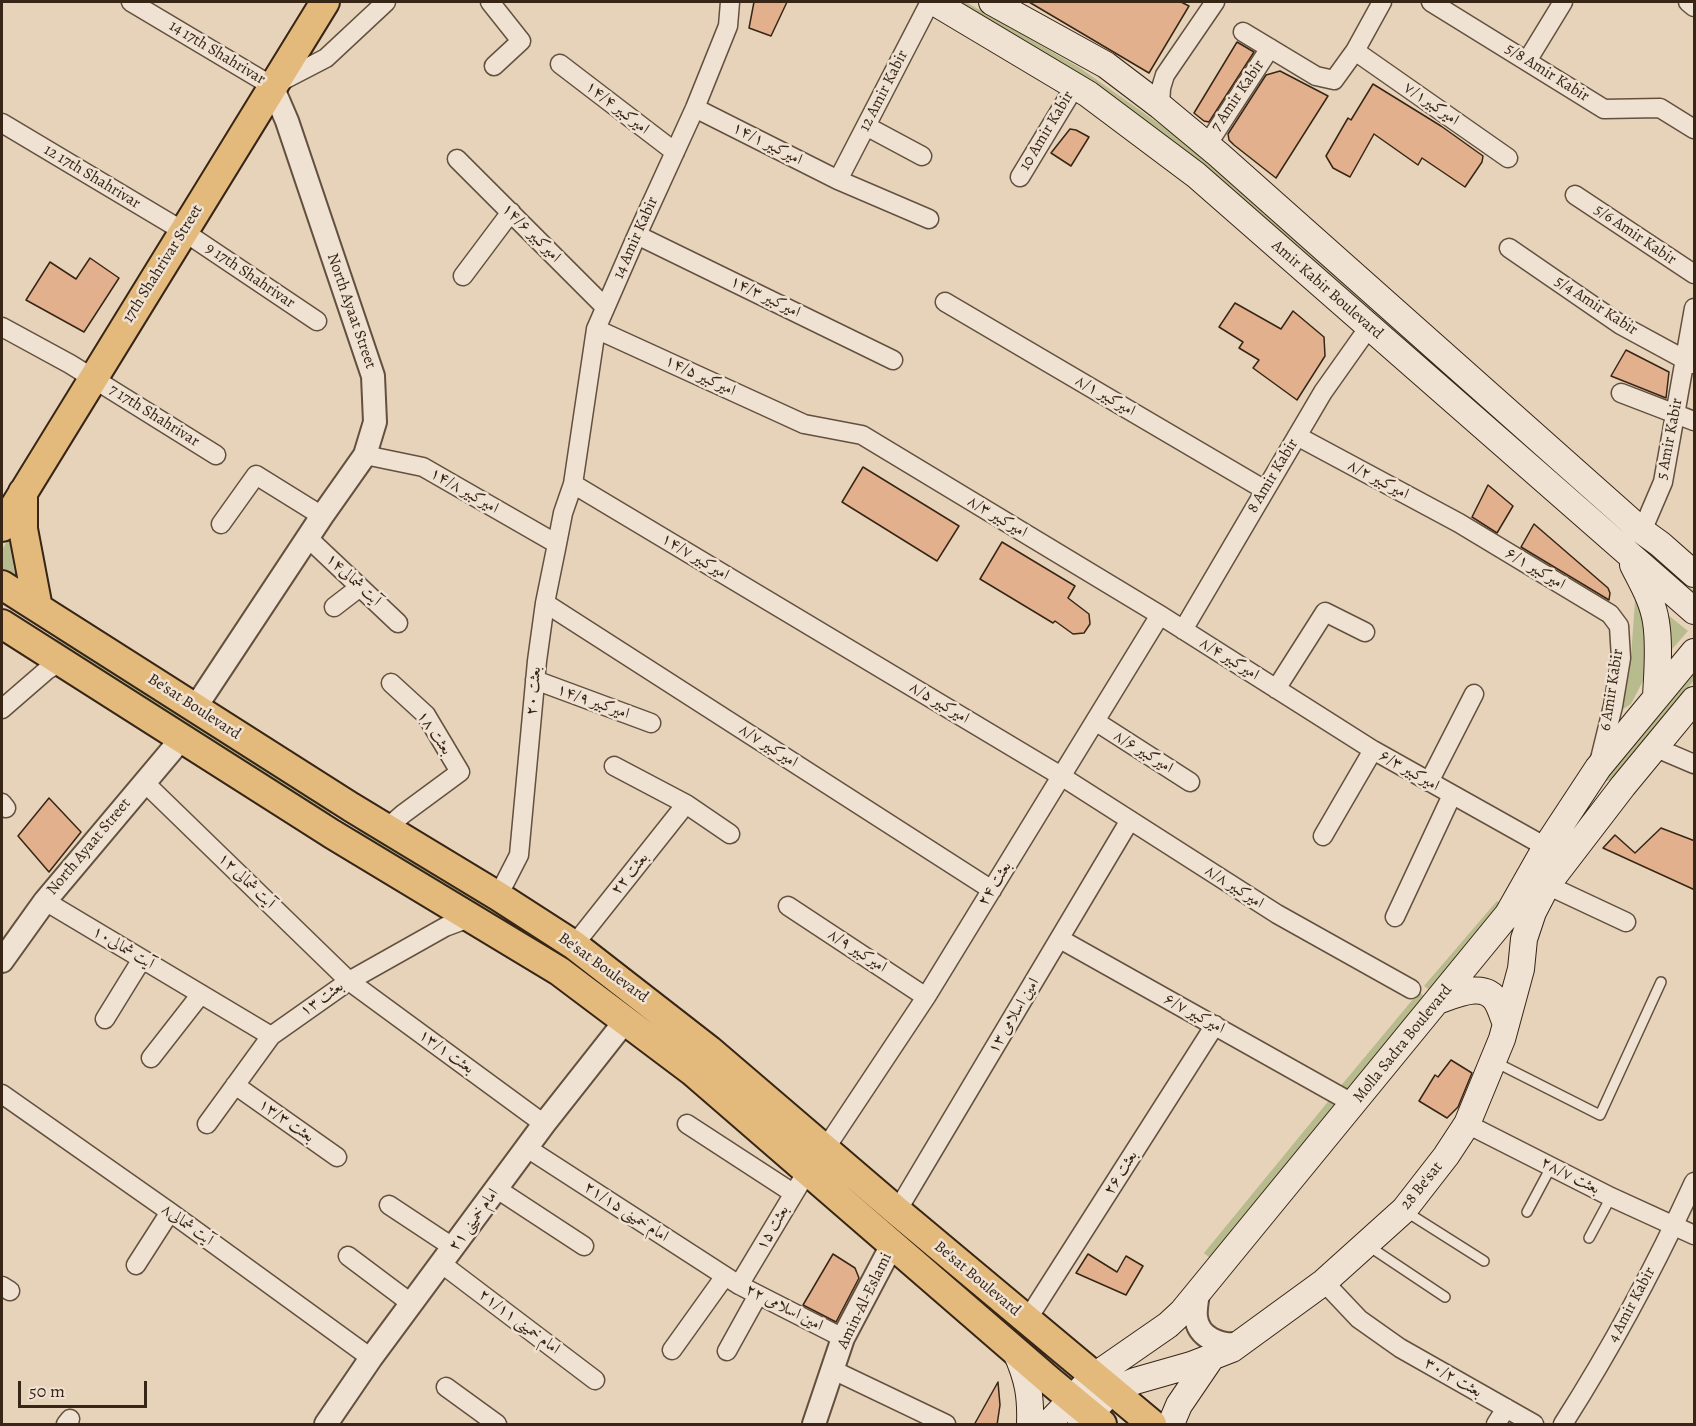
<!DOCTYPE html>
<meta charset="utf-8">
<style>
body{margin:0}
#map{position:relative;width:1696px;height:1426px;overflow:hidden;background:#e6d3b9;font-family:Alegreya,serif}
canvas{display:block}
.frame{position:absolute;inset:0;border:3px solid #372516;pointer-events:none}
.scale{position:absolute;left:18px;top:1381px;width:129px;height:27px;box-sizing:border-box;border:3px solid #372516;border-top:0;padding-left:8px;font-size:18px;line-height:21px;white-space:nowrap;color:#372516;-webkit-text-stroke:4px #efe2d2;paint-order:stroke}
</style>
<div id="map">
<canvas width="1696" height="1426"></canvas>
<div class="frame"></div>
<div class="scale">50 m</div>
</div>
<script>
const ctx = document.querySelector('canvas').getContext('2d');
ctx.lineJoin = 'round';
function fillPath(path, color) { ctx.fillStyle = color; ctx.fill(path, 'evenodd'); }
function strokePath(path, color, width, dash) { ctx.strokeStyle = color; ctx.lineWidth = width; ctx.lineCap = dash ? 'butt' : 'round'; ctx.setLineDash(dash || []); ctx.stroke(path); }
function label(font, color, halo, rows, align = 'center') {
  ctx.font = font + ' Alegreya,Amiri,serif'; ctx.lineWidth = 5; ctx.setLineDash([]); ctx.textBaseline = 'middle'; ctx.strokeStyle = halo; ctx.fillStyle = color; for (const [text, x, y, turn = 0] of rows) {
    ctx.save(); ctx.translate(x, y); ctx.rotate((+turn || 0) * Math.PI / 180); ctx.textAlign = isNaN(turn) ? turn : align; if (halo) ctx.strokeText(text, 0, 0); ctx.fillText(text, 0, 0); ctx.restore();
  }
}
fillPath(new Path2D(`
 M953,2H966L1080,68L1165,128L1221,171L1595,505L1694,591V602L1493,421Z
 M9,538L14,570L22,587L2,575V550Z
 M1636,587L1646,614V675L1631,704L1620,711L1631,657Z
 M1663,611L1688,631L1666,656Z
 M57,638L332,811L328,818L52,646Z
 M1694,667V680L1612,780L1605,781L1606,772Z
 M361,825L595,972L690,1047L355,833Z
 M1497,901L1503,906L1431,991L1424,986Z
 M1419,992L1425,997L1346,1093L1339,1088Z
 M1331,1098L1337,1103L1210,1258L1204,1253Z`), '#b8bb8d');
const building = new Path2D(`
 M754,2H787L771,36L749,28Z
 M1029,2H1181L1189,6L1149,73Z
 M1237,42L1254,52L1209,122L1204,121L1194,113Z
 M1280,71L1328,96L1276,178L1234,145L1229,140L1228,134L1266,75Z
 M1373,84L1441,126L1483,156L1482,162L1465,187L1422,158L1418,165L1374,134L1350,177L1333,168L1326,156L1348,118L1351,120Z
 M1070,129L1076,130L1089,137L1071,166L1051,153Z
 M90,258L119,278L84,332L26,300L50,262L76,279Z
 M1235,303L1281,329L1293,311L1324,337L1325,356L1297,400L1253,368L1259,360L1239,348L1243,342L1219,327Z
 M1626,350L1669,372L1666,398L1611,376Z
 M863,467L959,526L937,561L842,502Z
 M1488,485L1513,506L1497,533L1472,517Z
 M1534,524L1608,588L1610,593L1609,600L1521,547Z
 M1002,542L1075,586L1068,598L1089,614L1090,624L1084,633L1073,634L1055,621L1053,623L980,579Z
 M49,798L81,832L49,872L18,836Z
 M1661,828L1695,841V890L1603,848L1615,835L1635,853Z
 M1451,1060L1472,1073L1458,1107L1447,1118L1419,1101L1435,1075L1438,1077Z
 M833,1254L855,1268L859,1278L836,1322L803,1305Z
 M1088,1254L1117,1272L1126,1256L1143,1266L1126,1295L1076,1273Z
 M998,1382L1000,1405L997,1425H974Z`);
fillPath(building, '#e2b08d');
strokePath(building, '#372516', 1.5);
const service = new Path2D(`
 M1495,1062L1600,1115L1661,982
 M1405,1211L1484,1261
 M1527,1212L1551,1167
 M1589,1238L1611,1197
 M1367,1245L1445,1297`);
const minor = new Path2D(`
 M131,2L272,86L326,58L386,2
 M490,2L521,41L494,66
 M1431,2L1604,109L1660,108L1694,129
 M1688,2L1694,7
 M1243,32L1316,76L1334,80L1355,51L1382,2
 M1355,51L1508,158
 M1527,61L1563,2
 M560,64L675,152
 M1160,106L1161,88L1165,75L1215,2
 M695,108L838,180L929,219
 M2,123L183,231L317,321
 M866,126L922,156
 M1207,145L1270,48
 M457,159L605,307
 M1020,177L1075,86
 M838,180L930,2
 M1575,195L1694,274
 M637,235L893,360
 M1509,248L1621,325L1693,364
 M463,276L511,212
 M945,302L1265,490
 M2,327L70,364L216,455
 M596,329L804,424L862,435L1160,615L1373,750L1546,847
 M1621,393L1694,421
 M1297,436L1459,523L1610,614L1619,626L1621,658L1613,706L1599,763
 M365,455L423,467L557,544
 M573,484L1061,776L1277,914L1411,989
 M221,524L256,475L322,516
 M1642,531L1663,482L1694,308
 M308,538L398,623
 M545,603L992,890
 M334,607L360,587
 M1183,630L1323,392L1369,327
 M535,680L651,723
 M1276,689L1325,612L1365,632
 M2,709L47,670L62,661
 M1095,721L1190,782
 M1654,747L1694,764
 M614,766L686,804L730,834
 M144,782L349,981L544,1124
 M1429,782L1474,694
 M2,803L6,808
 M387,828L403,814L460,772L426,715L391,683
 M1323,836L1373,750
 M1547,885L1626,922
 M498,896L519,855L537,661L545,603L557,544L563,513L573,484L596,329L637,235L695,108L728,26L730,2
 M45,901L271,1036
 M788,906L926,997
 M1395,917L1452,795
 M1060,939L1354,1104
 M574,945L686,804
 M105,1019L142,959
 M151,1058L201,994
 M235,1085L337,1157
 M2,1094L170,1212L371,1358
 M207,1124L271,1036L349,981L445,927L472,917
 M687,1124L793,1193
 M1467,1124L1611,1197L1694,1235
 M527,1148L739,1285L843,1338
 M825,1149L926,997L1160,615
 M497,1189L584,1246
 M389,1205L454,1248
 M897,1211L1130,820
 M348,1256L412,1304
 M442,1264L595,1380
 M136,1265L170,1212
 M1324,1282L1359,1319L1400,1348L1534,1424
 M739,1285L808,1170
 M2,1286L10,1291
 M1027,1320L1215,1025
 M672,1350L725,1276
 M727,1351L758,1295
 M833,1370L946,1424
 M446,1387L497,1424
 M66,1424L70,1419
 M1496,1424L1506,1408
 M1563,1424C1612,1347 1656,1265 1694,1182`);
const tertiary = new Path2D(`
 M195,708L322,516L365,455L375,422L373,376L287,121L272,86
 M2,961L45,901L172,750L181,737
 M1198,1293C1197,1301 1195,1310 1196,1317C1198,1338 1221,1346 1239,1344
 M326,1424L371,1358L544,1124L626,1020
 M814,1424L843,1338L892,1245`);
const secondary = new Path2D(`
 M934,2L1088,94L1196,175L1694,611
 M992,2L1106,65L1160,106L1219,155L1642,531L1660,544L1694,574
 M1633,565C1642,583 1653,601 1656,622C1660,647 1657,673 1656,698
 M1437,1001C1455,995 1485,980 1497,1002C1501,1009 1503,1017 1506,1024
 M1016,1352C1028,1379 1031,1396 1030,1424
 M1048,1424L1093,1377L1168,1325L1182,1312L1508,914L1546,847L1598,768L1694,652
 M1081,1424L1111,1391L1135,1381L1191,1365L1232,1349L1324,1282L1404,1210L1446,1156L1467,1124L1502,1039L1521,969L1524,939L1533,912L1547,885L1623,786L1694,700
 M1171,1424L1179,1405L1211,1358`);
const primary = new Path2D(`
 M23,492V529L38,608
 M2,527L325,2
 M2,585L351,807L498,896L574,945L709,1050L897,1211L1152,1424
 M2,624L332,834L559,971L692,1071L1050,1381L1102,1424`);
strokePath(service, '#63503f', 12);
strokePath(minor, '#63503f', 21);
strokePath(tertiary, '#63503f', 26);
strokePath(secondary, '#372516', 28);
strokePath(primary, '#372516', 32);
strokePath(service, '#efe2d2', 9);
strokePath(minor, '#efe2d2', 18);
strokePath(tertiary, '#efe2d2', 22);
strokePath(secondary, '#efe2d2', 26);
strokePath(primary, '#e3ba7c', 28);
label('16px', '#372516', '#efe2d2', [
 ["14 17th Shahrivar",217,53,31],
 ["5/8 Amir Kabir",1547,73,32],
 ["12 Amir Kabir",884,91,-63],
 ["7 Amir Kabir",1238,96,-56],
 ["امیرکبیر۷/۱",1431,104,35],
 ["امیرکبیر ۱۴/۴",617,108,38],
 ["10 Amir Kabir",1047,131,-59],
 ["امیرکبیر ۱۴/۱",767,144,27],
 ["12 17th Shahrivar",92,177,31],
 ["امیرکبیر ۱۴/۶",531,233,45],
 ["5/6 Amir Kabir",1635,235,34],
 ["14 Amir Kabir",636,238,-66],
 ["17th Shahrivar Street",163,264,-58],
 ["9 17th Shahrivar",250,276,34],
 ["Amir Kabir Boulevard",1327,290,41],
 ["امیرکبیر ۱۴/۳",765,297,26],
 ["5/4 Amir Kabir",1596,306,33],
 ["North Ayaat Street",351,311,71],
 ["امیرکبیر ۱۴/۵",700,376,25],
 ["امیرکبیر ۸/۱",1105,396,30],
 ["7 17th Shahrivar",154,416,32],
 ["5 Amir Kabir",1670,439,-79],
 ["8 Amir Kabir",1273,476,-59],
 ["امیرکبیر ۸/۲",1378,480,28],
 ["امیرکبیر ۱۴/۸",464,491,30],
 ["امیرکبیر ۸/۳",997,517,31],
 ["امیرکبیر ۱۴/۷",695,557,31],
 ["امیرکبیر ۶/۱",1535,569,31],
 ["آیت شمالی۱۴",353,580,43],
 ["امیرکبیر ۸/۴",1229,659,32],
 ["6 Amir Kabir",1612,690,-81],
 ["بعثت ۲۰",534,691,-85],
 ["امیرکبیر ۱۴/۹",593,702,20],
 ["امیرکبیر ۸/۵",939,703,31],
 ["Be'sat Boulevard",194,707,33],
 ["بعثت ۱۸",434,733,56],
 ["امیرکبیر ۸/۷",768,746,33],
 ["امیرکبیر ۸/۶",1143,752,32],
 ["امیرکبیر ۶/۳",1409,771,30],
 ["North Ayaat Street",89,847,-50],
 ["بعثت ۲۲",630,874,-51],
 ["آیت شمالی ۱۲",246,881,44],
 ["بعثت ۲۴",995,884,-58],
 ["امیرکبیر ۸/۸",1234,887,33],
 ["آیت شمالی۱۰",123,948,31],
 ["امیرکبیر ۸/۹",857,951,33],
 ["Be'sat Boulevard",603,968,36],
 ["بعثت ۱۳",322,999,-35],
 ["امیرکبیر ۶/۷",1194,1014,29],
 ["امین اسلامی ۱۳",1014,1016,-59],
 ["Molla Sadra Boulevard",1403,1044,-51],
 ["بعثت ۱۳/۱",446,1052,36],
 ["بعثت ۱۳/۳",286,1121,35],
 ["بعثت ۲۶",1121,1173,-58],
 ["بعثت ۲۸/۷",1570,1176,27],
 ["28 Be'sat",1422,1186,-51],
 ["امام خمینی ۲۱/۱۵",626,1212,33],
 ["امام خمینی ۲۱",474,1220,-54],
 ["آیت شمالی۸",187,1225,36],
 ["بعثت ۱۵",773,1228,-60],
 ["Be'sat Boulevard",977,1279,40],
 ["Amin-Al-Eslami",865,1301,-64],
 ["4 Amir Kabir",1632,1305,-62],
 ["امین اسلامی ۲۲",784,1308,27],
 ["امام خمینی ۲۱/۱۱",519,1322,37],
 ["بعثت ۳۰/۲",1453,1378,30]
]);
</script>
